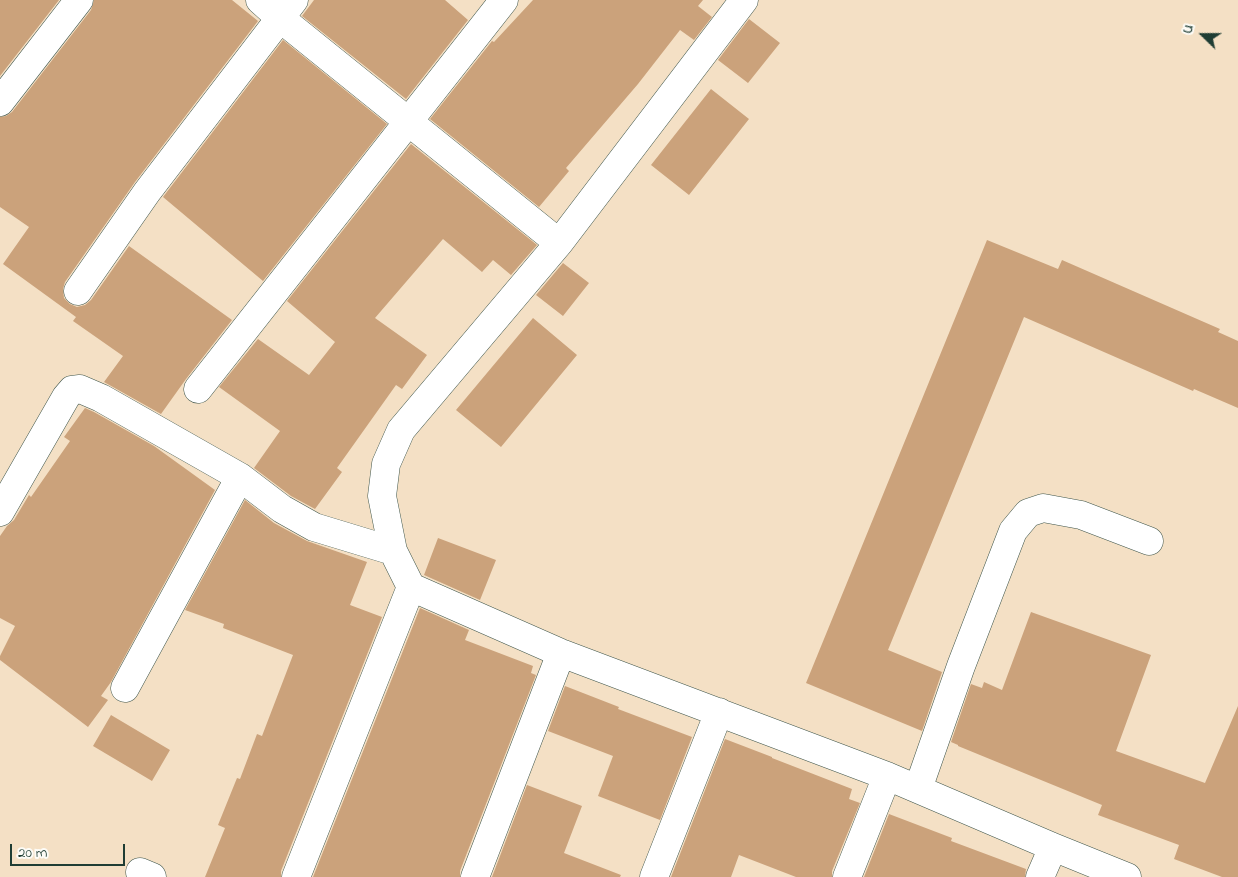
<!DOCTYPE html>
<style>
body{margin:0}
#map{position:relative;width:1238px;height:877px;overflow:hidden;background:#f4e0c5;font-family:"Indie Flower",sans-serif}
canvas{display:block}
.north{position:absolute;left:1178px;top:10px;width:50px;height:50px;-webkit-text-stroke:4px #fdfcf7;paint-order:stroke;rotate:292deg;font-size:14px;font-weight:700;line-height:20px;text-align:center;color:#1f3d34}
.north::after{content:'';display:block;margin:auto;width:18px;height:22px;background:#1f3d34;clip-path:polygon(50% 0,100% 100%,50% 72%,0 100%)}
.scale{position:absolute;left:10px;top:844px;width:115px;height:22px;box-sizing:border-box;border:2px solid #1f3d34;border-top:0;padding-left:6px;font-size:15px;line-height:18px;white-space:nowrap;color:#1f3d34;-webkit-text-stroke:4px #fdfcf7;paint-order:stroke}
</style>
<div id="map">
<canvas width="1238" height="877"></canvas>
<div class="north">U</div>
<div class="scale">20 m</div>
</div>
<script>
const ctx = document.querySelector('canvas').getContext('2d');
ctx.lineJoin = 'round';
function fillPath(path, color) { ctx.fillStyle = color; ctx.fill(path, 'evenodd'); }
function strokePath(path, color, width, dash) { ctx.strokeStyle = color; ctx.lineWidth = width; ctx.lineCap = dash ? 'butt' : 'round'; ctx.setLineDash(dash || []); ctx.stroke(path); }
fillPath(new Path2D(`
 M0,0H59L0,76Z
 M94,0H232L258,21L135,182L65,282L63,289L64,298L70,304L77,307L85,305L91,300L129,246L232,320L186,379L161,414L104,382L123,356L73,321L76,317L3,264L29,227L0,207V117L6,116L12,112L91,10Z
 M314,0H445L468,20L406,99L302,16Z
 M533,0H703L698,6L712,17L694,40L680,30L638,84L566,168L569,171L539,207L430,119L492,41L494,42Z
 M749,19L780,43L748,83L718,60Z
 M283,40L387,124L263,281L163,197Z
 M711,89L749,119L689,195L651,165Z
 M411,144L537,245L511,275L493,260L482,272L443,239L375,318L427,355L402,389L396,385L337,468L342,472L315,509L291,496L254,468L280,431L219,387L258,339L309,375L335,342L287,301Z
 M987,240L1058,269L1062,260L1220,329L1218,332L1238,341V408L1194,389L1193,391L1024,317L888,650L942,672L922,731L806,683Z
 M563,263L589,283L563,316L536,295Z
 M533,318L577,355L501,447L456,410Z
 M85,408L94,412L154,446L215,490L111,682L101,696L108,700L88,727L0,660V656L15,626L0,618V536L7,526L14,520L29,495L31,497L70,441L64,437Z
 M245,500L274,523L307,541L367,562L350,605L382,617L281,871V877H205L225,828L218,825L237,778L240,779L257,734L262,736L293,655L223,628L224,624L185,610Z
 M438,538L496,560L480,600L424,575Z
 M420,608L469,630L465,640L533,666L531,673L536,675L460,871V877H313Z
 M1031,612L1151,655L1116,751L1205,783L1238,706V877H1222L1174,859L1179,845L1098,815L1102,805L958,746V745L951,742L971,684L982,688L984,682L1002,690Z
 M565,686L619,707L618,709L692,737L660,820L598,796L613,756L548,731Z
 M111,715L170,750L152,781L93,746Z
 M725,739L772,757V758L852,789L849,799L860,803L832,871V877H796L739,855L731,877H671Z
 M527,785L582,806L564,853L621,875L620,877H492Z
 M889,814L952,838L951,841L1026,869L1025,877H864Z`), '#cba27b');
const minor = new Path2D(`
 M260,0L280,18L559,243
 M744,0L559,243L401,430L386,464L382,496L393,551L411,587L561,653L887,776L1053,847L1127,877
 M0,102L79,0
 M78,291L147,192L294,0
 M198,389L504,0
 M0,512L66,397L72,390L80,389L101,398L240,477L282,509L314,527L393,551
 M125,688L240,477
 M918,789L961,666L1013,531L1028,513L1043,508L1081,515L1149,541
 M140,872L152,877
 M296,877L411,587
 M475,877L561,653
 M654,877L719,712
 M847,877L887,776
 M1040,877L1053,847`);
strokePath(minor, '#3f554a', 29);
strokePath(minor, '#fff', 28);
</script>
